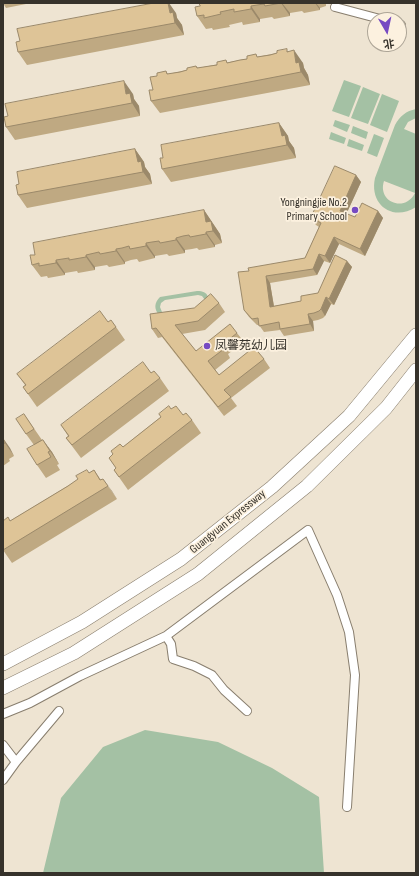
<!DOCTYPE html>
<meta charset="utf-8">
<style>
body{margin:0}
#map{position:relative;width:419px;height:876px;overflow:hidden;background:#eee4d2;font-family:"Sofia Sans Condensed","Noto Sans SC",sans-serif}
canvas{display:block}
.frame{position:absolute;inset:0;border:4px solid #36322b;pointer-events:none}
.north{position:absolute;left:367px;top:12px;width:40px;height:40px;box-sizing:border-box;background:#fcf1df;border:1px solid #ada597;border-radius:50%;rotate:171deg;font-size:11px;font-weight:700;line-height:16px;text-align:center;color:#36322b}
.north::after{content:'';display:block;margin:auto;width:14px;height:18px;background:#764ac2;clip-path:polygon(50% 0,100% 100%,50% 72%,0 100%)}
</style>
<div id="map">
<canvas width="419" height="876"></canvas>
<div class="frame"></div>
<div class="north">北</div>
</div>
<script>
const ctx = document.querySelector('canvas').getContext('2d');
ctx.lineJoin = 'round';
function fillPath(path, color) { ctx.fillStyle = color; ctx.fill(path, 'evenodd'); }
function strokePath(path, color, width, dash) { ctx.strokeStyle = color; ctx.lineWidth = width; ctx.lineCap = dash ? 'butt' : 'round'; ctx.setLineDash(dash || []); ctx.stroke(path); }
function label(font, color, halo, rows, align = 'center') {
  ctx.font = font + ' "Sofia Sans Condensed","Noto Sans SC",sans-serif'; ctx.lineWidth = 3.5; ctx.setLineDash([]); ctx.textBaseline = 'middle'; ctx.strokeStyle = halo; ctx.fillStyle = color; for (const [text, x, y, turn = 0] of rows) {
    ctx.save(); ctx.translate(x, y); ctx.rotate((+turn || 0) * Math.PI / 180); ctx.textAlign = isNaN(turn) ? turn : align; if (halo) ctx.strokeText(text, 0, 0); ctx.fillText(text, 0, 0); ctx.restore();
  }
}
fillPath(new Path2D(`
 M344,80L361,86L349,117L332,111Z
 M363,87L380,94L368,124L351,118Z
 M382,94L399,101L387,132L370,125Z
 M416,109V118L408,122L404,129L416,134V207C393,222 369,205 375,178L395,125C400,116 406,111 416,109ZM384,181L415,193C405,213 377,202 384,181Z
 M335,120L350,125L347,132L333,126Z
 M353,126L368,132L366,139L351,133Z
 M331,132L346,138L344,144L329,139Z
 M374,134L384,138L377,157L367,153Z
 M349,139L364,145L362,151L347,146Z
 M197,291C209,291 210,298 207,308L159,315C154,309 154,303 160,297ZM198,295L202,296L205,300L199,308L164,313L162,312L160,307L161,303L165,300Z
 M145,730L218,742L272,768L319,797L324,873H43L61,798L103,747Z`), '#a4c1a4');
const minor = new Path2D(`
 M335,7L384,20
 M399,24L401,25
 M166,636L171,644L173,659L194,666L212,675L224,690L247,711
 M3,714L30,703L80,676L166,636L308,530L337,595L349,632L355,675L347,807
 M3,745L16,762
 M3,780L16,762L59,711`);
const trunk = new Path2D(`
 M3,664L82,622L181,559L272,487L349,416L416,335
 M3,688L74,653L198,574L307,486L386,408L416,370`);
strokePath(minor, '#887e6e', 10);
strokePath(trunk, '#887e6e', 14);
strokePath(minor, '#fff', 8);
strokePath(trunk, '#fff', 13);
fillPath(new Path2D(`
 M3,3H31L6,8Z
 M199,3H326V6L320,8V10L304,13L302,11L290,13V16L274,19L272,17L260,19V22L243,25L242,22L229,25L230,27L213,30L212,28L206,29L197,16L200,6Z
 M176,13L177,18L182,25L184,35L27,65L18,52Z
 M288,51L303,63L304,68L308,75L310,85L160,113L151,101L153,90L157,76L166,71L168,74L187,70L196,66L198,68Z
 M133,94L134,99L139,106L140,116L15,140L6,127L8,116Z
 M279,123L288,136L289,141L294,148L296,158L171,182L162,169Z
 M135,149L144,162L145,167L150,174L152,184L27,208L18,195L19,184Z
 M356,175L361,182L346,214L355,217L378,211L383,218L365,256L339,244L330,263L324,261L317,275L270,283L274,306L301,301L318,293L347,261L352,267L334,305L331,304L325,316L323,318L318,320L313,321L314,331L284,336L280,330L264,332L259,325H257L249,317L244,310L249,271L305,258L319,227L316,225L311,218Z
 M204,210L220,234L222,243L215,245V247L199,250L197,248L192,249L185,250V253L169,256L167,254L155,256V258L139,262L137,259L131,260L125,262V264L109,267L107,265L95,267V270L78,273L77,271L65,273V275L48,278L47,276L41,277L32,265Z
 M219,303L225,312L205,330L182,334L196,351L237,333L244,342L228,354L230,358L215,370L219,375L264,359L270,368L231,398L237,406L224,416L162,337L158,338L152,329L194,308Z
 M108,322L116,327L125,340L37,407L23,387L25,385L17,374Z
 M151,373L160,378L169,391L81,458L66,438L68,436L61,425Z
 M171,409L192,420L201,433L128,490L114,470L116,468L109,458Z
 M24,414L42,440H43L52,452L59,464L57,465L60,470L46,478L37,465L34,445L26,434Z
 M3,438L14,456L9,459L10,461L3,466Z
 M94,470L101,480L103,479L117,499L12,563L3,550L10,521Z`), '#bfa982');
fillPath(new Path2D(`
 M168,3H169L176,13L177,18L182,25L184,35L175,23L170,13Z
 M281,3H282L290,13V16Z
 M315,3H316L320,8V10Z
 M251,6L260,19V22L251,9Z
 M294,50L303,63L304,68L308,75L310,85L301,72L296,63Z
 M124,81L133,94L134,99L139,106L140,116L132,103L126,94Z
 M279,123L288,136L289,141L294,148L296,158L287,145L282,136Z
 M135,149L144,162L145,167L150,174L152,184L143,172L138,162Z
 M356,175L361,182L345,217L340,211Z
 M204,210L220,234L222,243L206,222Z
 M378,211L383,218L365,256L360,249Z
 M206,232L215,245V247L206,234Z
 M334,237L339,244L330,263L325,256Z
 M176,238L185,250V253L176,240Z
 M146,243L155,256V258L146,246Z
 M116,249L125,262V264L116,251Z
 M319,254L324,261L317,275L313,269Z
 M86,255L95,267V270L86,257Z
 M56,260L65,273V275L56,263Z
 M347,261L352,267L334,305L329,299Z
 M266,276L270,283L275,313L270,307Z
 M326,297L331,304L325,316L321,309Z
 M308,314L313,321L314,331L310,324Z
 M3,438L10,448L14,456L5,443Z
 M43,440L52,452L59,464L50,451Z
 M103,479L112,491L117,499L108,486Z`), '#9b896a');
const building = new Path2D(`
 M154,3H168L170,13L173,12L175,23L18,52L16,42L20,41L17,29Z
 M199,3H281L265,6L264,4L257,5L251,6V9L234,12V9L220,12L221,14L204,18V15L197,16L195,7L200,6Z
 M287,49V52L294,50L296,63L299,62L301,72L151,101L149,90H153L150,77L157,76V73L166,71L167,74L180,72L187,70V68L196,66L197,68L210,66L217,65V62L226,60L227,63L240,60L247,59V56L256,54L257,57L270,55L277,53V51Z
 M124,81L126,94L130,93L132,103L6,127L4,117L8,116L5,104Z
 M279,123L282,136L285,135L287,145L162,169L160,158H163L161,145Z
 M135,149L138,162L141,161L143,172L18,195L16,185L19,184L17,172Z
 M335,166L356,175L340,211L355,217L362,203L378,211L360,249L334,237L325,256L319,254L313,269L266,276L270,307L301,301V296L318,293L335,255L347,261L329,299L326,297L321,309L319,311L314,313L308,314L310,324L280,329L279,322L259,326L258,318L252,319L244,310L238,272L249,271L248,268L305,258L321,223L311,218Z
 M204,210L206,222L211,221L213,231L206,232V234L190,237L189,235L183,236L176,238V240L160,243L159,241L152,242L146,243V246L130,249L129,246L122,248L116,249V251L100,254L99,252L86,255V257L69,260V258L56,260V263L39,266V263L32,265L30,255H35L33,243Z
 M211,294L219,303L198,321L175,325L196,351L230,324L237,333L222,345L224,349L208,361L219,375L254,347L264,359L224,390L231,397L218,407L156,328L152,329L150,314L194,308Z
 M100,311L108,322L111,320L116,327L28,394L23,387L26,385L17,374Z
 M143,362L151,373L154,371L160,378L72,445L66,438L69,436L61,425Z
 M169,406L171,409L176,406L183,415L186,413L192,420L119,477L114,470L116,468L109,458L113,454L111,451L120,444L123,447L161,417L159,414Z
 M24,414L34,429L26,434L16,419Z
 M3,439L5,443L3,444Z
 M43,440L50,451L48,452L51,457L37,465L27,449Z
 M87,470L89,473L94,470L100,480L103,479L108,486L3,550V521L8,517L10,521L68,486L78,479L76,476Z`);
fillPath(building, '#dec497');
strokePath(building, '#9b896a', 1);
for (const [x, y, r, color] of [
 [355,210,4,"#764ac2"],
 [207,346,4,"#764ac2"]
]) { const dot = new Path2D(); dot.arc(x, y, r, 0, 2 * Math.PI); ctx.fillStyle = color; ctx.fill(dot); strokePath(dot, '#fcf1df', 1.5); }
label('12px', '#36322b', '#fcf1df', [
 ["Yongningjie No.2",347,203],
 ["Primary School",347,217],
 ["凤馨苑幼儿园",215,346,"left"]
], 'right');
label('12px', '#36322b', '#fcf1df', [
 ["Guangyuan Expressway",228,522,-39]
]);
</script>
